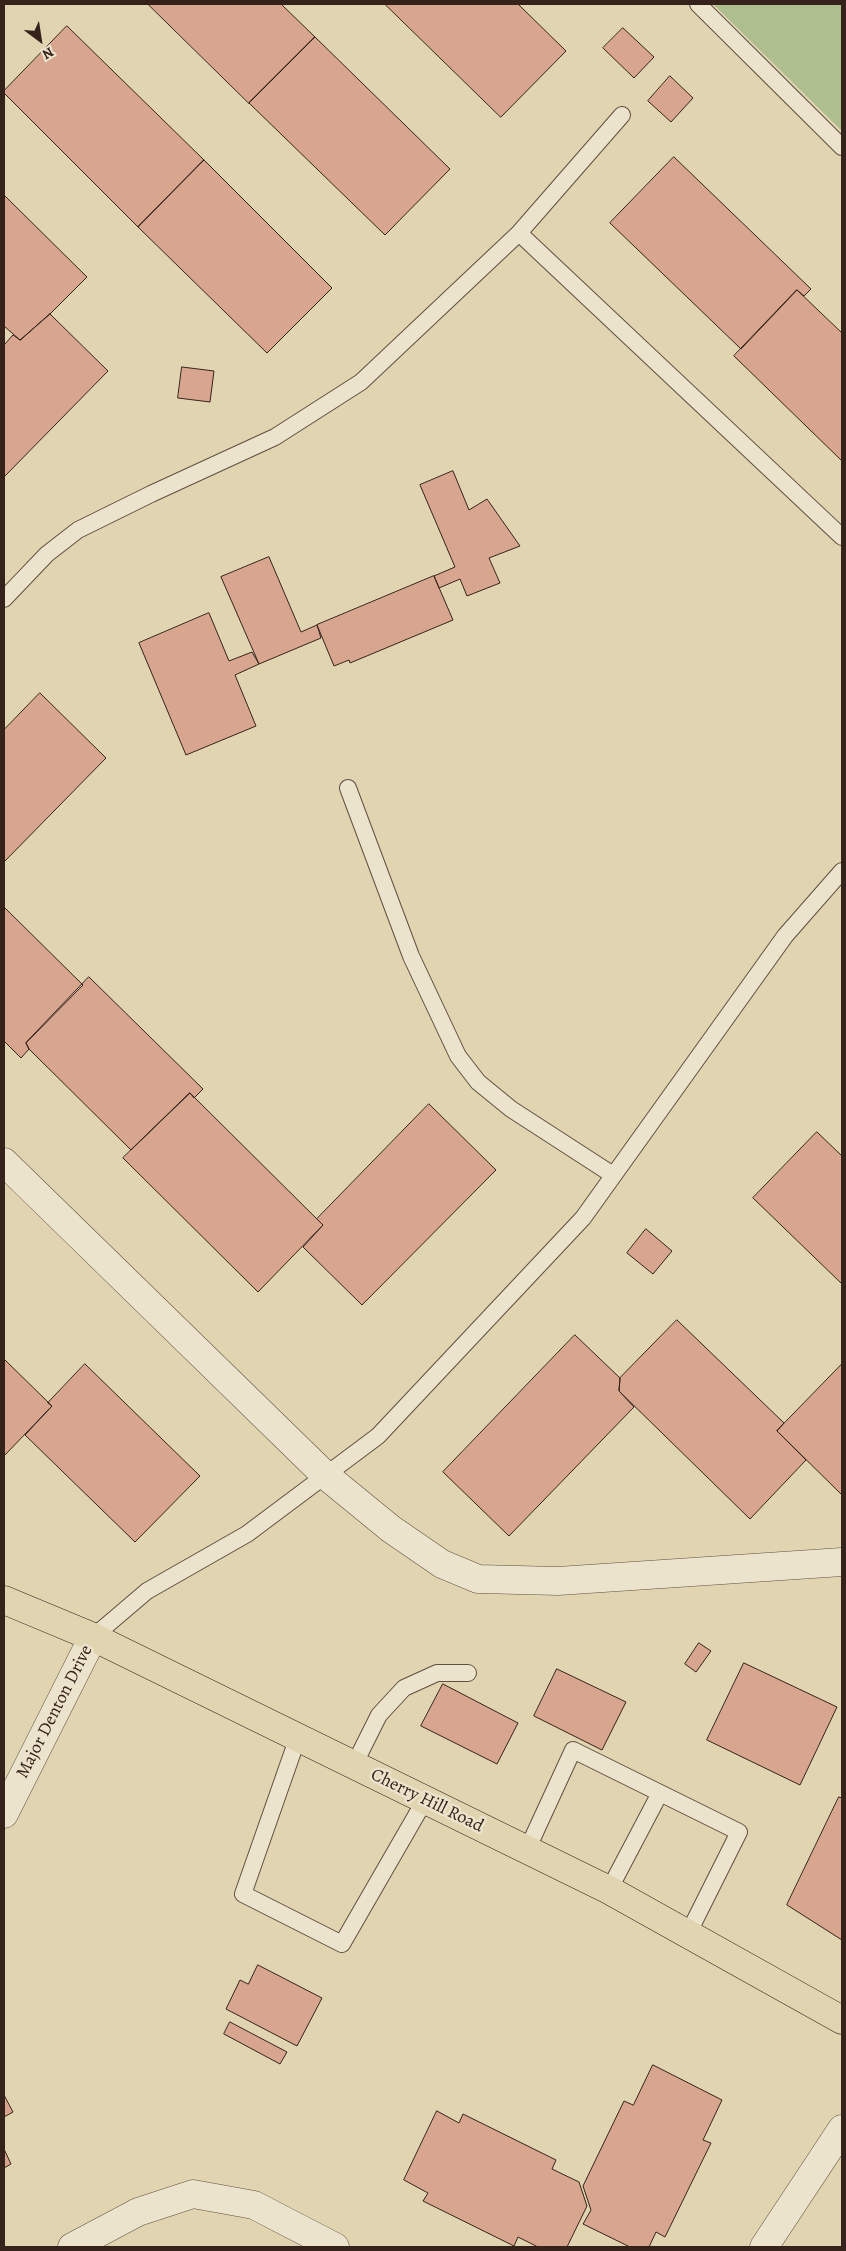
<!DOCTYPE html>
<style>
body{margin:0}
#map{position:relative;width:846px;height:2251px;overflow:hidden;background:#e1d4b1;font-family:Alegreya,serif}
canvas{display:block}
.frame{position:absolute;inset:0;border:5px solid #35231b;pointer-events:none}
.north{position:absolute;left:15px;top:15px;width:50px;height:50px;-webkit-text-stroke:4px #ece3cc;paint-order:stroke;rotate:149deg;font-size:14px;font-weight:700;line-height:20px;text-align:center;color:#35231b}
.north::after{content:'';display:block;margin:auto;width:18px;height:22px;background:#35231b;clip-path:polygon(50% 0,100% 100%,50% 72%,0 100%)}
</style>
<div id="map">
<canvas width="846" height="2251"></canvas>
<div class="frame"></div>
<div class="north">N</div>
</div>
<script>
const ctx = document.querySelector('canvas').getContext('2d');
ctx.lineJoin = 'round';
function fillPath(path, color) { ctx.fillStyle = color; ctx.fill(path, 'evenodd'); }
function strokePath(path, color, width, dash) { ctx.strokeStyle = color; ctx.lineWidth = width; ctx.lineCap = dash ? 'butt' : 'round'; ctx.setLineDash(dash || []); ctx.stroke(path); }
function label(font, color, halo, rows, align = 'center') {
  ctx.font = font + ' Alegreya,serif'; ctx.lineWidth = 5; ctx.setLineDash([]); ctx.textBaseline = 'middle'; ctx.strokeStyle = halo; ctx.fillStyle = color; for (const [text, x, y, turn = 0] of rows) {
    ctx.save(); ctx.translate(x, y); ctx.rotate((+turn || 0) * Math.PI / 180); ctx.textAlign = isNaN(turn) ? turn : align; if (halo) ctx.strokeText(text, 0, 0); ctx.fillText(text, 0, 0); ctx.restore();
  }
}
fillPath(new Path2D(`
 M713,4H842V131Z`), '#aebe8f');
const building = new Path2D(`
 M148,4H281L315,37L249,103Z
 M385,4H518L566,51L501,117Z
 M67,26L204,160L138,227L4,93V91Z
 M623,28L654,57L634,78L603,48Z
 M315,37L450,169L385,235L249,103Z
 M670,76L693,98L671,122L648,101Z
 M674,157L811,289L804,296L797,290L741,349L610,223Z
 M204,160L332,288L267,353L138,227Z
 M4,195L87,277L50,314L20,340L4,326Z
 M797,290L842,333V461L734,356Z
 M50,314L108,371L4,477V345L13,335L20,340Z
 M182,367L214,371L210,402L178,398Z
 M453,471L469,510L487,499L520,546L489,558L500,583L467,596L460,579L439,588L434,576L455,567L420,485Z
 M269,557L301,632L317,625L321,638L259,664L221,577Z
 M434,576L453,620L350,663L349,660L334,666L317,625Z
 M209,613L229,661L252,652L259,664L235,675L256,726L186,755L139,643Z
 M40,693L106,758L4,862V730Z
 M4,907L83,985L26,1043L29,1049L21,1058L4,1041Z
 M89,977L203,1089L194,1098L190,1093L131,1150L29,1049L26,1043Z
 M190,1093L323,1225L258,1292L123,1158Z
 M429,1104L496,1170L362,1305L303,1247L323,1225L317,1219Z
 M817,1132L842,1156V1284L753,1198Z
 M646,1229L672,1251L653,1274L627,1253Z
 M677,1320L784,1423L777,1431L806,1460L750,1519L619,1391L620,1378Z
 M575,1335L620,1378L619,1391L634,1407L509,1536L443,1472Z
 M4,1359L52,1406L4,1456Z
 M85,1364L200,1476L135,1542L25,1435L52,1406L48,1403Z
 M842,1364V1495L777,1431Z
 M699,1643L711,1651L696,1672L685,1664Z
 M744,1663L837,1707L800,1785L707,1740Z
 M557,1669L626,1702L602,1750L534,1716Z
 M443,1684L518,1723L497,1764L421,1726Z
 M839,1797L842,1798V1940L787,1905Z
 M258,1965L322,1998L297,2046L226,2009L240,1980L248,1984Z
 M230,2022L287,2052L280,2064L224,2034Z
 M653,2065L722,2100L703,2140L711,2143L665,2237L656,2232L649,2247H630L583,2224L591,2210L583,2186L624,2101L633,2105Z
 M4,2095L13,2112L4,2117Z
 M437,2111L459,2123L463,2114L556,2160L552,2169L579,2182L587,2206L567,2247H538L518,2237L514,2246L423,2201L428,2193L404,2180Z
 M4,2149L11,2164L4,2168Z`);
fillPath(building, '#d8a58e');
strokePath(building, '#35231b', 1);
const lane = new Path2D(`
 M698,4L842,147
 M519,233L842,537
 M4,599L47,554L78,530L151,494L275,437L361,382L519,233L622,115
 M348,788L411,956L458,1056L478,1082L511,1109L613,1175
 M93,1637L147,1591L247,1534L378,1436L583,1218L785,936L842,871
 M298,1737L243,1894L342,1944L425,1800
 M354,1765L379,1715L404,1688L437,1673H468
 M527,1850L573,1750L739,1832L688,1934
 M609,1890L660,1793`);
const street = new Path2D(`
 M4,1162L325,1475L391,1529L442,1564L478,1579L558,1581L842,1562
 M4,1814L93,1637
 M72,2247L138,2212L193,2194L254,2205L335,2247
 M764,2247L842,2129`);
const primary = new Path2D(`
 M4,1600L93,1637L609,1890L842,2020`);
strokePath(lane, '#604f40', 18);
strokePath(street, '#604f40', 29);
strokePath(primary, '#35231b', 29);
strokePath(lane, '#ece3cc', 16);
strokePath(street, '#ece3cc', 28);
strokePath(primary, '#e1d4b1', 28);
label('18px', '#35231b', '#ece3cc', [
 ["Major Denton Drive",55,1712,-63],
 ["Cherry Hill Road",427,1801,26]
]);
</script>
